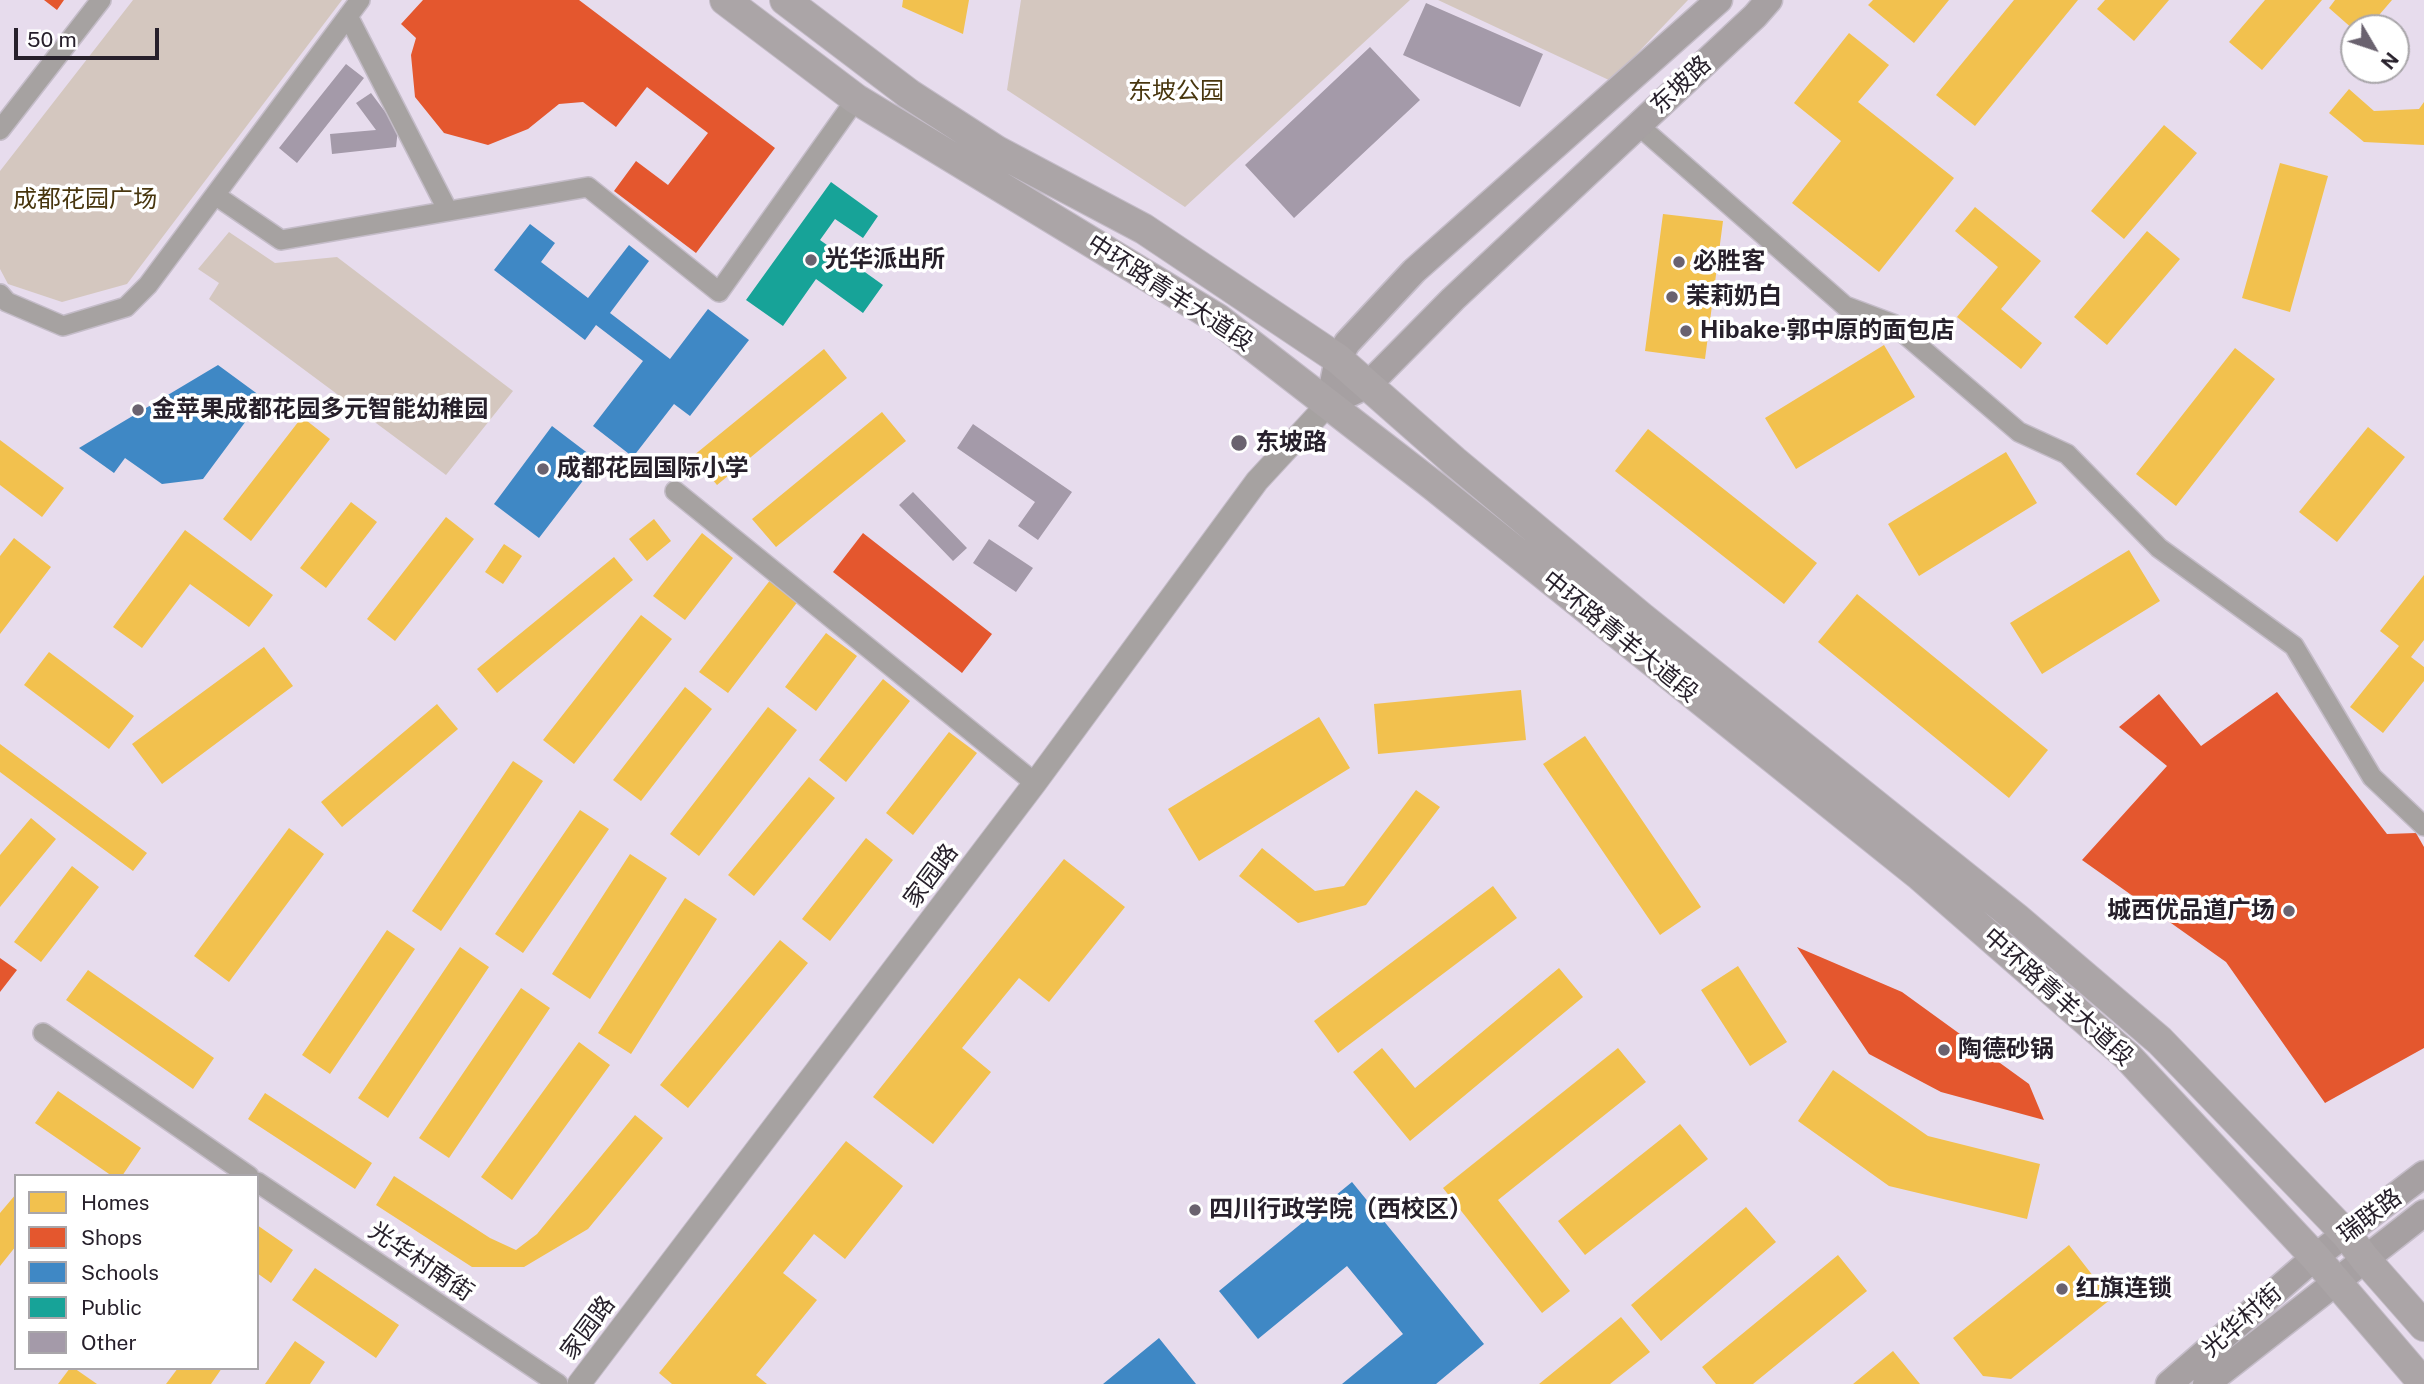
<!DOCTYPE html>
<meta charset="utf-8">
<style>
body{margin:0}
#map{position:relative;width:2424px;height:1384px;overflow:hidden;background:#e7dced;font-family:"Public Sans",sans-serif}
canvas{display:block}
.legend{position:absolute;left:14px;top:1174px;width:245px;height:196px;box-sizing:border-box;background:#fff;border:2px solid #a9a6aa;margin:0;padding:9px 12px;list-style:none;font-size:21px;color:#27202b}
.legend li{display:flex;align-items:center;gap:14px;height:35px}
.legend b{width:35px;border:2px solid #a9a6aa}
.north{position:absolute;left:2340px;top:14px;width:70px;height:70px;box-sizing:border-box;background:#fff;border:2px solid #a9a6aa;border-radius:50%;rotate:129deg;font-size:19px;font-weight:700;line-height:28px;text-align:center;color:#27202b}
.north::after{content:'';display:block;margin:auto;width:24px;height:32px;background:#6a626f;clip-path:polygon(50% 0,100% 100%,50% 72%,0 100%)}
.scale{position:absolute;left:14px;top:28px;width:145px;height:32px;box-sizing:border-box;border:4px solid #27202b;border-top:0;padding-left:9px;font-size:21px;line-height:24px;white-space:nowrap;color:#27202b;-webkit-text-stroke:5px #fff;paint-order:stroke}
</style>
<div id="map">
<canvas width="2424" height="1384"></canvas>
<ul class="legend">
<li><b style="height:19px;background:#f2c14e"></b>Homes</li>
<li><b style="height:19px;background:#e4572e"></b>Shops</li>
<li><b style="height:19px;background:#3f88c5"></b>Schools</li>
<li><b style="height:19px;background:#17a398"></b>Public</li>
<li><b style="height:19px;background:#a49aa9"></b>Other</li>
</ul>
<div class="north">N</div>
<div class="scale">50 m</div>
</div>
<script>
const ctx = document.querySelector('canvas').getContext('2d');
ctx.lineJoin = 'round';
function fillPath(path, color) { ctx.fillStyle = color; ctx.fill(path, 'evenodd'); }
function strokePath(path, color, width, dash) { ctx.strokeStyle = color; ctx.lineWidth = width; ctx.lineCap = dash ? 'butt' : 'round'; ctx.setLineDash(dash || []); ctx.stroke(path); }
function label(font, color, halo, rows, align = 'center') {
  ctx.font = font + ' "Public Sans","Noto Sans SC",sans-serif'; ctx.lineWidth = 7; ctx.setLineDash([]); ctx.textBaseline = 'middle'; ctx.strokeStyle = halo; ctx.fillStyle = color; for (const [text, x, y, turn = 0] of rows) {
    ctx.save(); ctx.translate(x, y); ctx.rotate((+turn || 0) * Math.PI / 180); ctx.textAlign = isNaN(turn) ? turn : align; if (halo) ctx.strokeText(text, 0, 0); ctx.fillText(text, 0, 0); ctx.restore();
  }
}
fillPath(new Path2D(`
 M133,0H342L127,284L62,302L8,284L0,269V171Z
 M1021,0H1410L1185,207L1007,90Z
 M1438,0H1688L1611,81Z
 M229,232L275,263L337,257L513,391L446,475L209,299L219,283L198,269Z`), '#d4c7bf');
fillPath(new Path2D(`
 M903,0H969L963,34L902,7Z
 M1873,0H1949L1914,43L1868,5Z
 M2014,0H2078L1975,126L1936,95Z
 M2105,0H2169L2134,41L2097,9Z
 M2265,0H2322L2262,70L2229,42Z
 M2335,0H2392L2368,28L2354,30L2329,8Z
 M1849,33L1889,65L1858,102L1954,178L1879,272L1792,203L1841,141L1794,103Z
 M2349,89L2374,111L2419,109L2424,102V145L2364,142L2329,113Z
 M2164,125L2197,153L2124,239L2091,211Z
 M2280,163L2328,176L2290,312L2242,298Z
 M1975,207L2041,261L2001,309L2042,343L2021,369L1957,317L1998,267L1955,231Z
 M1663,214L1723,221L1705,359L1645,351Z
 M2147,231L2180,259L2107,345L2074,317Z
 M1884,345L1915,397L1796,469L1765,418Z
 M2235,348L2275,379L2176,506L2136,474Z
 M824,349L847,378L717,485L693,456Z
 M882,412L906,441L776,547L752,519Z
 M302,417L330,439L251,541L223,519Z
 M2368,427L2405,457L2337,542L2299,512Z
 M1648,429L1817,563L1784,604L1615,471Z
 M0,440L64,488L42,517L0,485Z
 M2006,452L2037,503L1919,576L1888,524Z
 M351,502L377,522L326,588L300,568Z
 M446,517L474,539L395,641L367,619Z
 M654,519L671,541L647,561L629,539Z
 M185,530L273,595L249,627L190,584L142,648L113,627Z
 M702,533L733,558L685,620L653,596Z
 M14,538L51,567L0,634V556Z
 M504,544L522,556L503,584L485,572Z
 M2129,550L2160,601L2042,674L2010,623Z
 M614,557L633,580L497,693L477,669Z
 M2424,575V640L2411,657L2424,667V681L2383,733L2350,707L2399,646L2380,631Z
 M771,579L799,600L728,693L699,672Z
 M1857,594L2048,750L2009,798L1818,642Z
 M641,615L672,639L574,764L543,740Z
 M826,633L857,656L816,711L785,687Z
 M264,647L293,686L162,784L132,744Z
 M49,652L134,716L109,749L24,685Z
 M883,679L910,701L846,782L819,760Z
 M685,687L712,709L641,801L613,780Z
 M1521,690L1526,740L1378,754L1374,704Z
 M437,704L458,729L342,827L321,802Z
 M768,707L797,730L699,856L670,834Z
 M1319,717L1350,768L1199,861L1168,809Z
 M949,732L977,753L913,835L886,813Z
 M1585,736L1701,907L1660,935L1543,764Z
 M0,744L147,853L133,871L0,772Z
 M513,761L543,781L441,931L412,911Z
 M809,777L835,798L754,896L728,875Z
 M1416,790L1440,807L1366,905L1298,923L1239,876L1262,848L1315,891L1344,886Z
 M580,810L609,829L523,953L495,934Z
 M31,818L56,839L0,907V855Z
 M289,828L324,854L229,982L194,956Z
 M866,838L893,860L830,941L802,919Z
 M630,854L667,878L590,999L552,974Z
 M1064,859L1125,907L1049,1002L1019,978L962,1048L991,1072L933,1144L873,1097Z
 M72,866L99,887L41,962L14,942Z
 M1493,886L1517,918L1338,1053L1314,1021Z
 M685,898L717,919L631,1054L598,1033Z
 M387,930L415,949L330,1074L302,1055Z
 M780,940L808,963L688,1108L660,1085Z
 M460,947L489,967L388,1118L358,1098Z
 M1738,966L1787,1042L1750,1066L1701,990Z
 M1559,968L1583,997L1410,1141L1353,1072L1382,1048L1415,1088Z
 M88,970L214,1058L193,1089L66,1000Z
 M521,988L550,1008L449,1158L419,1138Z
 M579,1042L610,1065L512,1200L481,1177Z
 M1618,1048L1646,1082L1498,1200L1570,1291L1542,1313L1443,1188Z
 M1833,1070L1928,1136L2040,1164L2027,1219L1889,1186L1798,1121Z
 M58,1091L141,1148L122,1176H112L35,1123Z
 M265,1093L372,1163L355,1189L248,1119Z
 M635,1115L663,1138L588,1229L524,1267H472L376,1205L394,1176L490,1238L516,1250L537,1234Z
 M1680,1124L1708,1159L1585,1255L1558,1221Z
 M846,1141L903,1186L845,1259L814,1234L783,1273L817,1300L756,1375L767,1384H672L659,1373Z
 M16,1194V1246L0,1266V1213Z
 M1746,1207L1776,1242L1661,1341L1631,1305Z
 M257,1225L293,1250L271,1283L257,1273Z
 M2069,1245L2111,1299L2011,1379L1983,1376L1953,1338Z
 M1838,1255L1867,1291L1753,1384H1716L1702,1367Z
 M315,1268L399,1325L376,1358L292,1300Z
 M1621,1317L1650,1352L1610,1384H1539Z
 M295,1341L325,1362L310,1384H265Z
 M1893,1351L1920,1384H1853Z
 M70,1368H74L97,1384H58Z
 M178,1368H222L211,1384H166Z`), '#f2c14e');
fillPath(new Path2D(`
 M44,0H64L57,10Z
 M423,0H579L775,148L696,253L614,191L636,161L668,185L708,133L647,87L616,127L583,102L559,104L528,129L488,145L444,133L415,97L411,55L416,38L401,24Z
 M863,533L992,634L962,673L833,572Z
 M2277,692L2387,834L2416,833L2424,847V1048L2325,1103L2226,962L2082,860L2167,766L2119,727L2159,694L2201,746Z
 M1797,947L1902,992L2029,1084L2044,1120L1941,1092L1869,1054Z
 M0,958L17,970L0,992Z`), '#e4572e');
fillPath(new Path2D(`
 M530,224L555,243L541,262L588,298L629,245L649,261L610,313L670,359L708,309L749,340L690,416L674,404L633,457L593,426L643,361L596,325L585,340L494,270Z
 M218,365L263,398L203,479L162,484L125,458L114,473L79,448Z
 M552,426L598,461L539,538L494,504Z
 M1352,1182L1484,1344L1436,1384H1342L1403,1334L1347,1266L1258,1339L1219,1291Z
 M1159,1338L1196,1384H1103Z`), '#3f88c5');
fillPath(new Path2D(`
 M831,182L878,216L863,238L835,219L820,240L883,285L863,313L816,279L783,326L746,300Z`), '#17a398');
fillPath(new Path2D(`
 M1426,3L1543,54L1520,107L1403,55Z
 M1370,47L1420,100L1294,218L1245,165Z
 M346,64L364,78L297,163L279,148Z
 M371,93L398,129L396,147L332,154L330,134L376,130L356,103Z
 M973,424L1072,492L1038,540L1018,526L1035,502L957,448Z
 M913,492L967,548L953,561L899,505Z
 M989,539L1033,568L1016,592L973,563Z`), '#a49aa9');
const minor = new Path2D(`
 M348,16L448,211
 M1638,125L1845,306L1893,324L2019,432L2067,454L2159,548L2294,646L2372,777L2424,826
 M0,130L101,0
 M215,195L281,240L588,187L719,292L856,99
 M0,294L7,302L63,326L126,307L148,285L360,0
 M675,491L1035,783
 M43,1033L249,1176
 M257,1182L558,1384`);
const tertiary = new Path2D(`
 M579,1384L1035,783L1257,481L1329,403`);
const secondary = new Path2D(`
 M1329,403L1368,385L1453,299L1755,16L1769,0
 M1329,403L1338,359L1347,343L1414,271L1719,0
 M2169,1384L2315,1257L2424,1174
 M2206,1384L2424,1213`);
const primary = new Path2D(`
 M725,0L856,99L1218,319L1434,486L1918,874L2127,1056L2315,1257L2424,1384
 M785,0L909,94L997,151L1144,229L1338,359L1454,461L1641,617L2016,918L2160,1041L2346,1234L2365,1259L2424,1326`);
strokePath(minor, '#c4bcc8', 22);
strokePath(tertiary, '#c4bcc8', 25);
strokePath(secondary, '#c4bcc8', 29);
strokePath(primary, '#c4bcc8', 32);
strokePath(minor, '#a6a2a1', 19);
strokePath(tertiary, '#a6a2a1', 23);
strokePath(secondary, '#a6a0a2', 26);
strokePath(primary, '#aba5a7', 30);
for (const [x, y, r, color] of [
 [811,260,7,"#6a626f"],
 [1679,262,7,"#6a626f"],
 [1672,297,7,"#6a626f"],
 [1686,331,7,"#6a626f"],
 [138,410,7,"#6a626f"],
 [1239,443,9,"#6a626f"],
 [543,469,7,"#6a626f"],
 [2289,911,7,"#6a626f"],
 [1944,1050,7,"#6a626f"],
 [1195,1210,7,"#6a626f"],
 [2062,1289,7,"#6a626f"]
]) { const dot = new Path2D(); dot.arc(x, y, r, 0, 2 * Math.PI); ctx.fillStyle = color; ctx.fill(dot); strokePath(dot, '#fff', 2.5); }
label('24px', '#27202b', '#fff', [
 ["东坡路",1681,85,-43],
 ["中环路青羊大道段",1170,293,33],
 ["中环路青羊大道段",1620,637,39],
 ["家园路",931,876,-53],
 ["中环路青羊大道段",2058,997,42],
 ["瑞联路",2370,1216,-37],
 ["光华村南街",421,1262,34],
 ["光华村街",2242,1321,-41],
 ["家园路",588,1328,-53]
]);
label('24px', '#48360e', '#fff', [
 ["东坡公园",1176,92],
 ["成都花园广场",85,200]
]);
label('bold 24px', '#27202b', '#fff', [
 ["光华派出所",825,260],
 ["必胜客",1693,262],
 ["茉莉奶白",1686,297],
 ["Hibake·郭中原的面包店",1700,331],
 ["金苹果成都花园多元智能幼稚园",152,410],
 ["东坡路",1255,443],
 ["成都花园国际小学",557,469],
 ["城西优品道广场",2275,911,"right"],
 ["陶德砂锅",1958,1050],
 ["四川行政学院（西校区）",1209,1210],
 ["红旗连锁",2076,1289]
], 'left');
</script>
